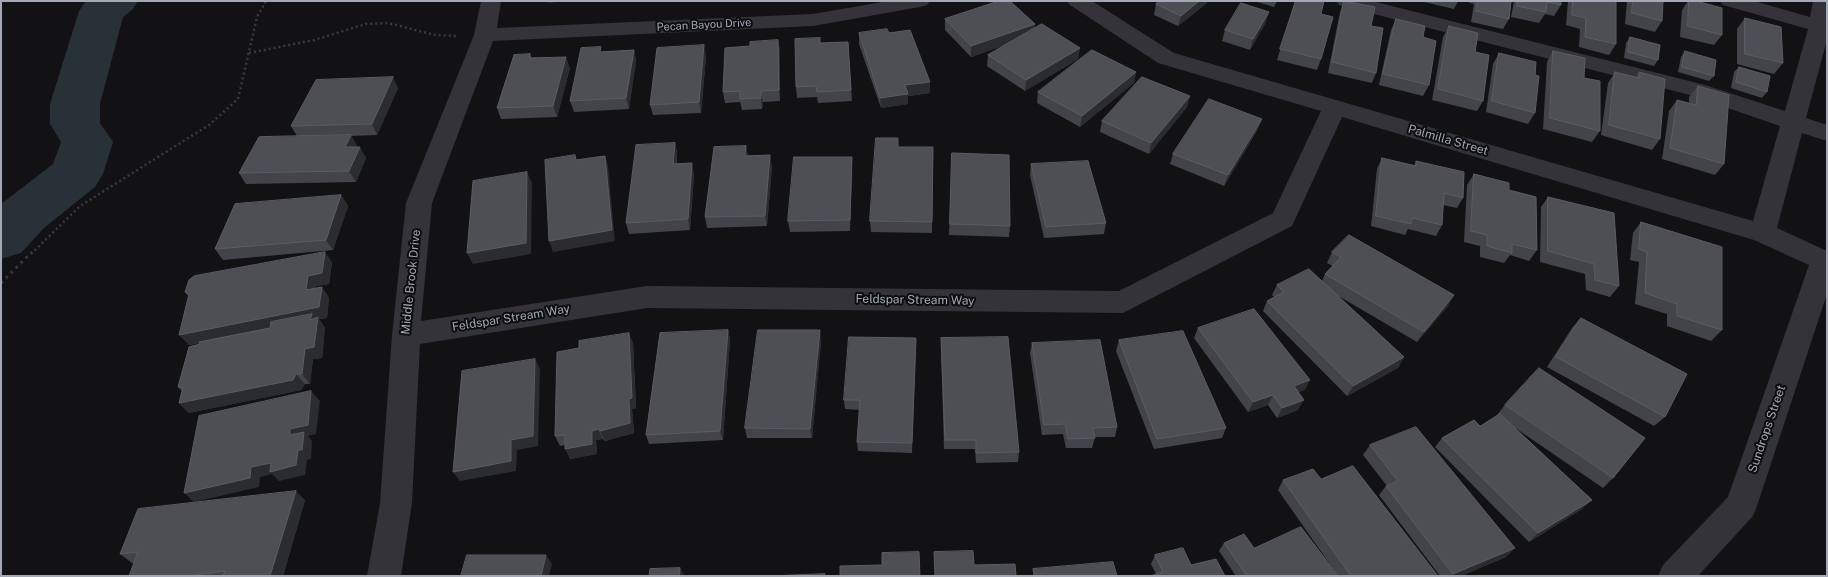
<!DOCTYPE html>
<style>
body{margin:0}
#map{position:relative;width:1828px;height:577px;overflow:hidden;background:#121214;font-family:"Public Sans",sans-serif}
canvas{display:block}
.frame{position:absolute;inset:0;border:2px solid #a2a8b5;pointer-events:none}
</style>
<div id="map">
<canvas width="1828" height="577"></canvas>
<div class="frame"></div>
</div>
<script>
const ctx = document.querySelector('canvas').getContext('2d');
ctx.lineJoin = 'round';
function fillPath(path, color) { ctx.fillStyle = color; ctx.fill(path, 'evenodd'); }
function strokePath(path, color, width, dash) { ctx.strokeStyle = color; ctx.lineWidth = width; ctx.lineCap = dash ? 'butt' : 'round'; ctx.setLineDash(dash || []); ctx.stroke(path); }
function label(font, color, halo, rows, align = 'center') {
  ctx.font = font + ' "Public Sans",sans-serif'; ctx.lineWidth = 4; ctx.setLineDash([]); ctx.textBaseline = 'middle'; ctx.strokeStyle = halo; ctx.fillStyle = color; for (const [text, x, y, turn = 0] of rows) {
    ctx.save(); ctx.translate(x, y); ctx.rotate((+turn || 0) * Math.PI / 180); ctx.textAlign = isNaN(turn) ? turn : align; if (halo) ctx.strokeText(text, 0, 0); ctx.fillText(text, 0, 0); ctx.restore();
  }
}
fillPath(new Path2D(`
 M86,1H138L132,10L123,17L100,104V123L113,142L103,174L95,187L44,228L21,253L1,259V204L53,164L61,142L50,124V104L79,11Z`), '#283038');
strokePath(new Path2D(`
 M249,53L314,40L366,24L388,23L435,35L456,36
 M31,254L80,206L209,125L238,99L257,17L266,1`), '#393a40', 2.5, [2, 3]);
strokePath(new Path2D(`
 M1,283L32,252`), '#393a40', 3, [2.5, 4.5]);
fillPath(new Path2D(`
 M481,1H501L497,28L813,14L888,1H930L927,5L920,7L813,26L493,41L432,203L421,321L647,286L1119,291L1273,213L1321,111L1158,63L1070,5L1067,1H1092L1174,53L1753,221L1780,126L1690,95L1339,5L1336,1H1372L1705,85L1785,111L1808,29L1723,5L1720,1H1754L1810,17L1813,1H1827V40L1806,118L1827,125V141L1802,133L1777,228L1827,251V294L1757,506L1753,516L1698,576H1658L1663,565L1728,497L1809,265L1754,240L1342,117L1292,226L1123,313L647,308L420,344L412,503L401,576H367L380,503L392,335L406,203L474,35Z`), '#333339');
fillPath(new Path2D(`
 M1160,1H1207V3L1178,26L1154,15L1156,4Z
 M1254,1H1277L1274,7Z
 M1295,1L1321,14V59L1317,70L1277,60Z
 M1344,1L1371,26L1376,73L1372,83L1328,73L1340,12Z
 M1420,1H1458L1454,9Z
 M1465,1H1511L1509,19L1503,29L1471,22L1474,4Z
 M1514,1H1561V5L1554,16L1545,14L1539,23L1511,17Z
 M1568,1H1616V44L1609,55L1579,47L1580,29L1566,25Z
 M1627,1H1663L1662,21L1655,32L1625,24Z
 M1688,1H1696L1722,35L1714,45L1680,37L1682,10Z
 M1745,18L1783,63L1774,74L1737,64V29Z
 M945,19L1035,24L1034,29L1080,48L1078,59L1025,91L987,66L988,55L1005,45L971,57L945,30Z
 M1396,19L1423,37L1429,85L1423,96L1379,85L1391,30Z
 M1266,22L1250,50L1222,41L1225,30Z
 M1449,26L1475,52L1483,101L1477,111L1432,100L1443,37Z
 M859,33H889L930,82V93L908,96V104L881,108L859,44Z
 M1630,37L1658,60L1654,66L1624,58L1626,43Z
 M778,40L780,51V101L763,102L762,109L742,110L740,102L725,103L723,92L750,46Z
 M848,42L852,101L818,103L817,97L797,98L796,87L820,43Z
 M634,50L636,61L629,109L574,112L570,101L602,52Z
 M1553,51L1584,78L1600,131L1592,142L1543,129L1547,62Z
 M1685,51L1714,76L1709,81L1678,72L1681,57Z
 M1499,53L1535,75V113L1528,124L1486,112L1493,64Z
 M530,54L532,58L570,68L557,117L501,119L497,108Z
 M706,56L701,113L653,115L650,105Z
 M1739,67L1767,92L1762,98L1731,88L1734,72Z
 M1136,72L1134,83L1080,127L1037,103L1038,92Z
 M1615,72L1636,77L1639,72L1660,139L1652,150L1601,135L1608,83Z
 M1698,86L1724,164L1715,175L1662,159L1669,111L1677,100L1689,103V97Z
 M398,88L377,135L351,136L357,146V147L366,158L356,182L246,184L239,173L297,136L291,126Z
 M1190,96L1187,107L1149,154L1100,132L1102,121Z
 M1258,129L1224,186L1170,164L1173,154Z
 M675,143L677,153V164L694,174L690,230L629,234L626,223Z
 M746,146L748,156L772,166L767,226L707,228L705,217Z
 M898,147H933L932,233L871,232L870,221Z
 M952,153L1010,226L1009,237L949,235Z
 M852,157V167L850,231L790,232L788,221Z
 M1382,158L1414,166L1416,161L1463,198L1457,208L1443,205L1442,225L1436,236L1408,229L1405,235L1371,226L1377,169Z
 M1031,164L1106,223L1104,234L1044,238L1030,175Z
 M1474,174L1509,190L1537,250L1529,261L1510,255L1504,263L1480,257V246L1464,242L1467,185Z
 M341,195L348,206L333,250L223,260L215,249Z
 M1548,197L1619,286L1610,297L1586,290L1585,274L1540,262L1541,207Z
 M1641,222L1722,330L1711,341L1667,326V314L1635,304L1639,262L1630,260L1633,233Z
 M1332,252L1448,306L1417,342L1335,294L1404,357L1398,368L1347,396L1263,311L1267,301L1274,297L1272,295L1277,285L1322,281L1325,274L1333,266L1327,263Z
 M332,262L329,284L316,286V288L322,287L329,298L327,318L319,319L325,328L322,358L313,359L310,384H305L301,390L189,413L179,403L182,391L178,387L200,344V343L189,345V297L185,292Z
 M1581,318L1665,417L1654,426L1547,367L1572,328Z
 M1198,328L1305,390L1298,392V410L1277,418L1268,405L1248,412L1194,338Z
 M728,330L730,340L723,440L649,444L646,435Z
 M916,338L912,453L858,451L857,442L860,410L845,409L844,400Z
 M941,338L1019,452L1018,462L976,463L975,449H944L941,348Z
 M1119,340L1226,428L1222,438L1154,449L1116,351Z
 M821,341L812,438H747L745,428Z
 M633,343L636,408L632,409L634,433L605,441L603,439L596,440L597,454L570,459L565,445L560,446L555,436Z
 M1032,343L1117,427L1115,437H1095L1092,448H1066L1063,434L1042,435L1030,353Z
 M1505,405L1613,478L1603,488L1511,425L1592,500L1582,509L1529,542L1435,447L1442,438L1480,426L1498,416L1497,415Z
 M1370,445L1506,557L1461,576H1440L1379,495L1386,486H1387L1363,455Z
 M1321,479L1438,576H1338L1278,490L1283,480Z
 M305,500L283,576H129L134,563H132L120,554Z
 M1224,543L1254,548L1338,576H1236L1219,551Z
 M1155,555L1191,565L1156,574L1151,564Z`), '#434449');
fillPath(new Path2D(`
 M547,1H566L548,3Z
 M1199,1H1207V3L1178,26L1181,16Z
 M1269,12L1266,22L1250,50L1253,39Z
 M1035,24L1033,35L971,57V46Z
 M778,40L780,51V101L779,90Z
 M704,45L706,56L701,113L699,102Z
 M1080,48L1078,59L1025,91L1026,80Z
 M634,50L636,61L629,109L626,98Z
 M566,57L570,68L557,117L553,106Z
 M1136,72L1134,83L1080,127L1082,116Z
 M393,77L398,88L377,135L372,124Z
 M930,82V93L908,96V104L881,108L880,98L905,85Z
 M761,91L763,102L762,109L761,98Z
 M1190,96L1187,107L1149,154L1151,143Z
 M1262,119L1258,129L1224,186L1228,175Z
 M351,135L357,146L352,158L345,147Z
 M675,143L677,153L676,175L673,164Z
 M746,146L748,157L745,156Z
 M360,147L366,158L356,182L349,171Z
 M770,155L772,166L767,226L765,216Z
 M605,156L608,166L615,241L553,252L549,241Z
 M852,157V167L850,231V220Z
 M692,163L694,174L690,230L688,219Z
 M527,172L532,183L531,254L473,264L467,253Z
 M341,195L348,206L333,250L326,240Z
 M325,252L332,262L329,284L316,286L314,301L306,290L308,276Z
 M322,287L329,298L327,318L319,319L325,328L322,358L313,359L310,384L302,374L305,349L311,321L189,345L179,335Z
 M1454,295L1448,306L1417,342L1424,332Z
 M728,330L730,340L723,440L720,431Z
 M820,330L821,341L812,438L810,429Z
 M629,333L633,343L636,408L632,409L634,433L605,441L600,431L629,399Z
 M1404,357L1398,368L1347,396L1353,386Z
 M535,359L540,369L538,446L517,450L516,471L460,481L453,472Z
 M296,374L305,384L301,390L189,413L179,403Z
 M1310,380L1305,390L1288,396L1294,386Z
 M311,391L320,401L316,434L308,436L312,441L311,459L307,460L305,475L279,481L272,474L260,477L259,487L194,502L184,493L251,467L271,463L290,435V429Z
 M1273,395L1268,405L1248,412L1253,402Z
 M1304,400L1298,410L1277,418L1282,408Z
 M598,429L603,439L596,440L597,454L570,459L565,449L592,431Z
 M296,491L305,500L283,576H270Z
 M1592,500L1582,509L1529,542L1538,533Z
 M1515,548L1506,557L1461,576H1451L1453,574Z
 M546,555L552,564L549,576H541Z
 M680,568L684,576H679Z`), '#2b2c2f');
const building = new Path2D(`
 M999,1H1010L1035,24L971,46L945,19Z
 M1160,1H1199L1181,16L1156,4Z
 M1296,1H1324L1321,14L1333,17L1321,59L1280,49Z
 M1344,1L1375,7L1371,26L1383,28L1376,73L1332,62Z
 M1478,1H1511L1509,19L1476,11Z
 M1518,1H1561V5L1547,2L1546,12L1517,6Z
 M1573,1H1616V44L1585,37L1586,18L1572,15Z
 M1633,1H1663L1662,21L1632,13Z
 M1689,1H1696L1722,8V35L1688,26Z
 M1241,3L1269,12L1253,39L1225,30Z
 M1745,18L1781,27L1783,63L1745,54Z
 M1396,19L1425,26L1423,37L1436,41L1429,85L1383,74Z
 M1042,24L1080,48L1026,80L988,55Z
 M1449,26L1478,33L1475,52L1489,55L1483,101L1438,89Z
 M887,29L889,33L910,30L930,82L905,85L908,94L880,98L859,33Z
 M1630,37L1660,45L1658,60L1628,52Z
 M820,38V43L848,42L851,90L817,92L816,86L796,87L795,39Z
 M778,40L779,90L761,91V98L740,99V91L723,92L725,48L750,46V42Z
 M704,45L699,102L650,105L657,48Z
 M601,47L600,52L634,50L626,98L570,101L581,48Z
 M1092,50L1136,72L1082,116L1038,92Z
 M1553,51L1585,58L1584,78L1600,81V131L1550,118Z
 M1685,51L1716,60L1714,76L1682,67Z
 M1499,53L1536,62L1535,75L1539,76L1535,113L1492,101Z
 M530,54L529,58L566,57L553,106L497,108L514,55Z
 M1739,67L1770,76L1767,92L1736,82Z
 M1615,72L1639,78V72L1665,79L1660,139L1609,125Z
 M393,77L372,124L291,126L316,80Z
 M1142,77L1190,96L1151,143L1102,121Z
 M1698,86L1729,95L1724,164L1670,148L1677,100L1696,105Z
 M1209,99L1262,119L1228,175L1173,154Z
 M351,135L345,147H360L349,171L239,173L259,137Z
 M876,138H898V147H933L932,222L870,221Z
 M675,143L673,164L692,163L688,219L626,223L636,145Z
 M746,146L745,156L770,155L765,216L705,217L714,147Z
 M952,153L1009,155L1010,226L950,224Z
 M575,155L576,160L605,156L612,230L549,241L545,160Z
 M794,157H852L850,220L788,221Z
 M1382,158L1416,166V161L1464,172L1463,198L1444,193L1442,225L1412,218L1411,224L1376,216Z
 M1088,161L1106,223L1046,227L1031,164Z
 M527,172L526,243L467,253L473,181Z
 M1474,174L1509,183V190L1536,197L1537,250L1512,244V253L1487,246V235L1471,231Z
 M341,195L326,240L215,249L235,204Z
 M1548,197L1614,213L1619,286L1595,280L1594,264L1548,251Z
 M1641,222L1722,247V330L1677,316V304L1645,293L1647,252L1639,249Z
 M1349,235L1454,295L1424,332L1325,274L1341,257L1332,252Z
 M325,252L322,273L308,276L306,290L322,287L319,307L179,335L189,294L185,292L189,280L194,276Z
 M1309,269L1404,357L1353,386L1267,301L1284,292L1277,285Z
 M1254,309L1310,380L1294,386L1304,400L1282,408L1273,395L1253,402L1198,328Z
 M312,314L310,320L318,317L314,347L305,349L302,374H296L293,380L179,403L183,387H178L189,347L200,344L199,342L270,328L271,322Z
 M1581,318L1687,374L1665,417L1556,357Z
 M728,330L720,431L646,435L660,333Z
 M758,330H820L810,429L745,428Z
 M1183,331L1226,428L1157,439L1119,340Z
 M629,333L632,398L629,399L630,423L600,431L598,429L592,431V444L565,449V435L555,436L557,352L579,348V341Z
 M849,337L916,338L912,443L857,442L860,400H844Z
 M1008,337L1019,452L976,453V440H945L941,338Z
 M1100,340L1117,427L1093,428L1095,438L1068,439L1065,424L1044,425L1032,343Z
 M535,359L533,436L511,440V461L453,472L462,371Z
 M1539,368L1645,438L1613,478L1505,405Z
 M311,391L308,425L290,429V435L304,432L302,450H298L296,465L270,472L271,463L251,467L250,478L184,493L199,416Z
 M1500,414L1592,500L1538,533L1442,438L1474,420L1480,426Z
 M1416,427L1515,548L1453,574L1386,486L1398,481L1370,445Z
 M1353,466L1438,576H1351L1283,480L1313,469L1321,479Z
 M296,491L270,576H223L225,571L187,576H129L138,552L120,554L138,509Z
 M1301,527L1338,576H1247L1224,543L1244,534L1254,548Z
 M1183,548L1191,565L1216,559L1225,576H1150L1163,572L1155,555Z
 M973,551L974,565L1015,564L1016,576H935L934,552Z
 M919,552L920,576H840V566L882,565V553Z
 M467,555H546L541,576H461Z
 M1113,562L1117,576H1034L1033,569Z
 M680,568L679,576H649L650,569Z
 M825,574V576H769Z`);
fillPath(building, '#4d4f55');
strokePath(building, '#5b5d64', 1);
label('11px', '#a2a8b5', '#0d0d0f', [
 ["Pecan Bayou Drive",704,25,-3]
]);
label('12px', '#a2a8b5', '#0d0d0f', [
 ["Palmilla Street",1448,140,16],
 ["Middle Brook Drive",411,282,-84],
 ["Feldspar Stream Way",915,300,1],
 ["Feldspar Stream Way",511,318,-9],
 ["Sundrops Street",1767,429,-71]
]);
</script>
